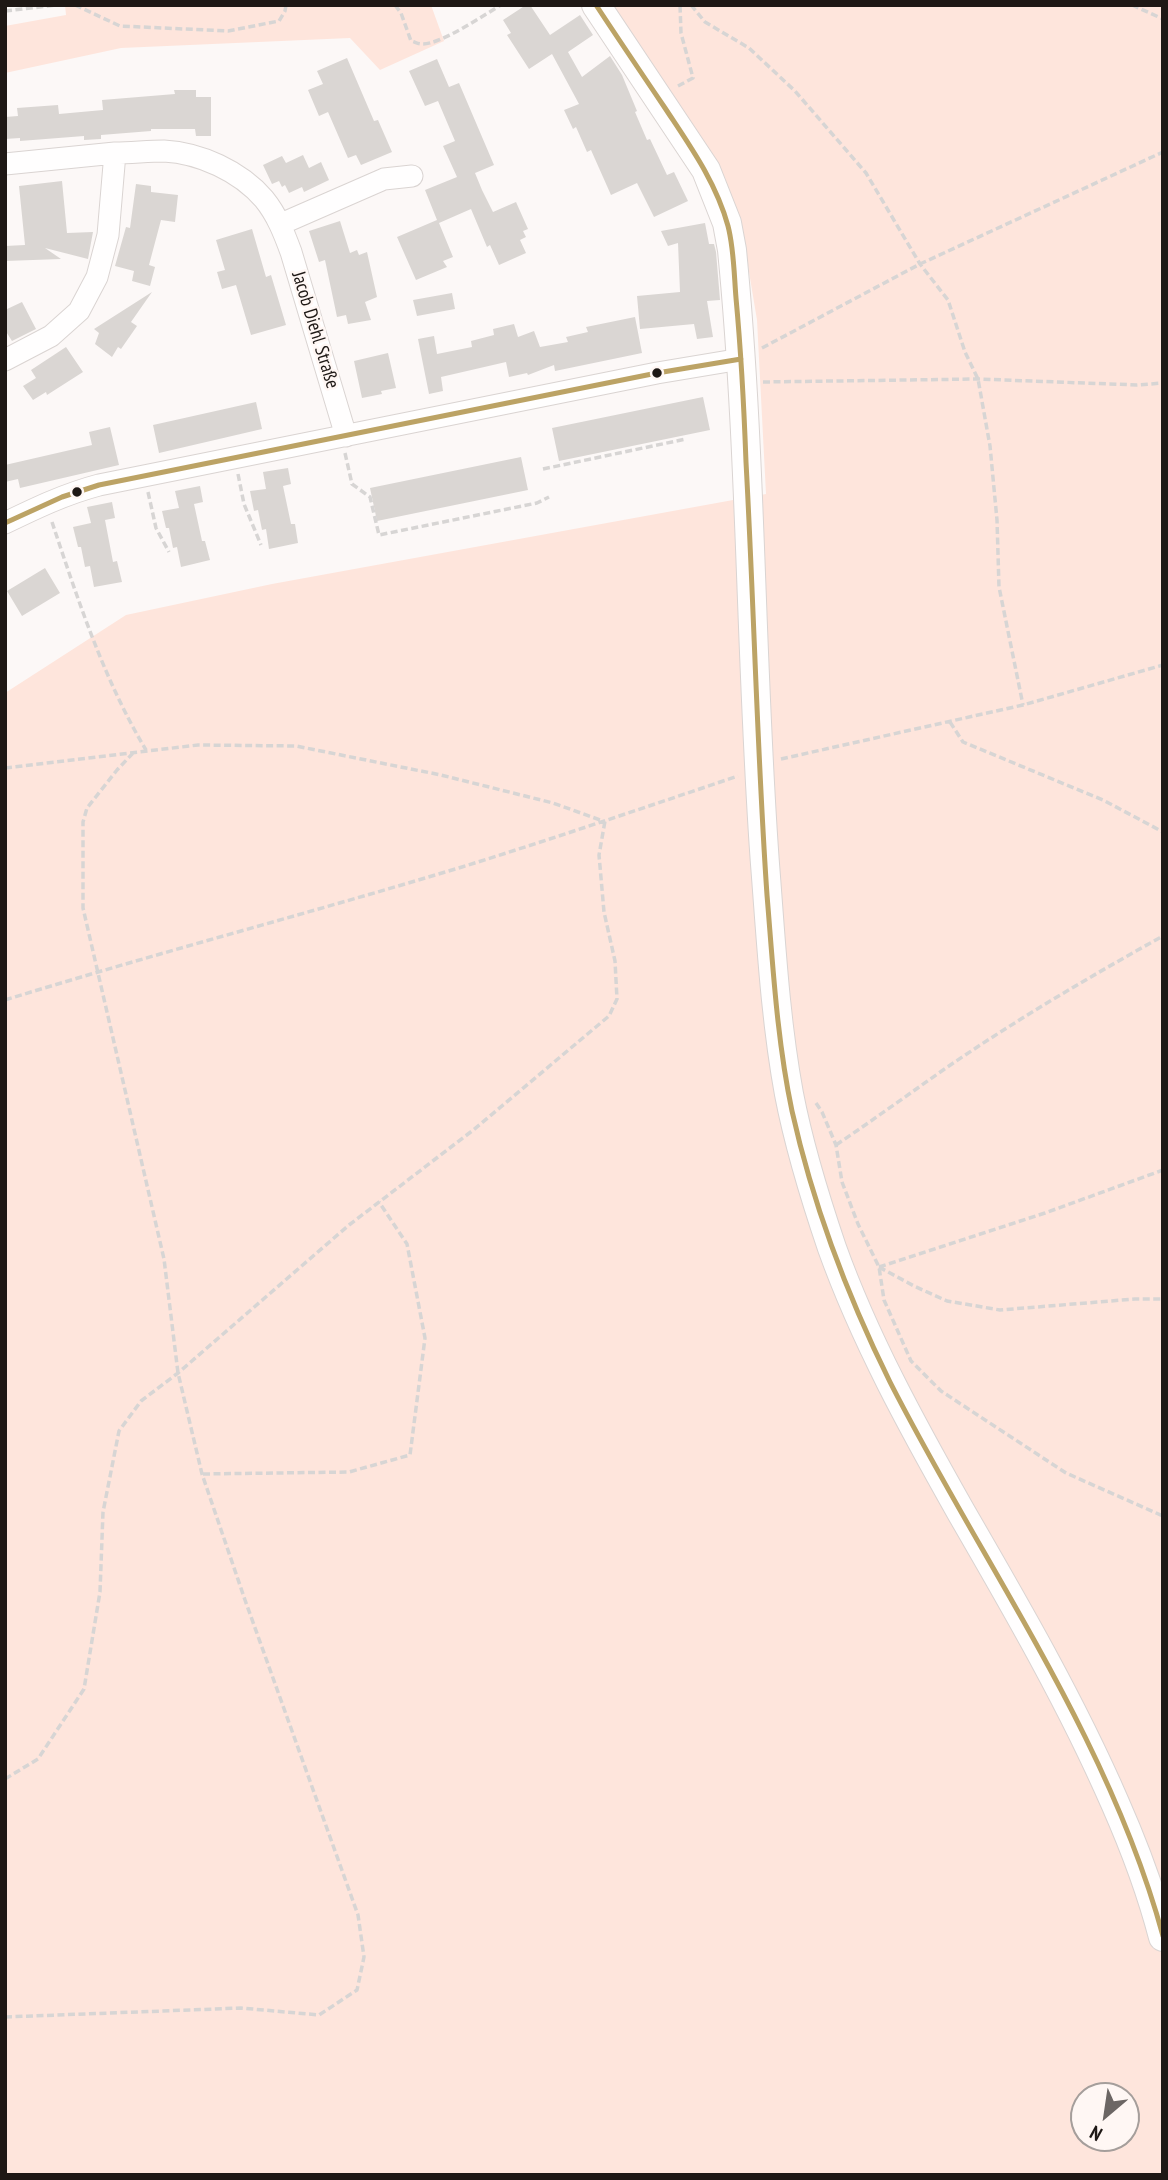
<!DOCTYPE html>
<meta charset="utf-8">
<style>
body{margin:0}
#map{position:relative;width:1168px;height:2180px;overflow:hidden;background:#fcf8f7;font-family:"PT Sans Narrow",sans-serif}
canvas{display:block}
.frame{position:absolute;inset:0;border:7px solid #1e1815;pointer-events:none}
.north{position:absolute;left:1070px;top:2082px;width:70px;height:70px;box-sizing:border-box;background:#fff7f4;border:2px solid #a59e9b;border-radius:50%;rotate:209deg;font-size:19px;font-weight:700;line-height:28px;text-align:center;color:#1e1815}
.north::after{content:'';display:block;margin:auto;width:24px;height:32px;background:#6c6664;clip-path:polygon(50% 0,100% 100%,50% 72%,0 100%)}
</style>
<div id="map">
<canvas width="1168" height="2180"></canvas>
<div class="frame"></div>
<div class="north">N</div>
</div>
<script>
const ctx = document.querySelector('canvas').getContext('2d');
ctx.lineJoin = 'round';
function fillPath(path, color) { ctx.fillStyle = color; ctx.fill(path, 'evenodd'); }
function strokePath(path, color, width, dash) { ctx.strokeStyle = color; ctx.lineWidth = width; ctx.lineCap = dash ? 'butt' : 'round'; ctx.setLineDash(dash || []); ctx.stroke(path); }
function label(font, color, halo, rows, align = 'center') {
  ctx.font = font + ' "PT Sans Narrow",sans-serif'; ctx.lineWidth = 5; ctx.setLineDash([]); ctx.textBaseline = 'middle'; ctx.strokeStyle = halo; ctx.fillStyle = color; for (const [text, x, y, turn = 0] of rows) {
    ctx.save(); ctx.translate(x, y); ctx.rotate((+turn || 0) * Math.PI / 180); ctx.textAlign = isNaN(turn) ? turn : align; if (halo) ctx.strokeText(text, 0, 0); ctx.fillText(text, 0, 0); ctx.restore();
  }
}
fillPath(new Path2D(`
 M65,5H431L444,41L380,70L350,38L121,48L5,73V26L66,15Z
 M612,5H1163V2175H5V693L126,615L272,584L766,494L757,320L742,230L725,178ZM1084,2096H1126V2138H1084Z`), '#fee5dc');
fillPath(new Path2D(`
 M526,5H530L550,35L580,15L593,35L568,52L582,77L610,56L622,75L637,111L635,112L647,140L650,139L667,175L674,172L688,201L654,217L637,183L611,195L591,150L587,152L576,127L573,129L564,110L579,104L552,54L529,69L507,35L511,33L503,20Z
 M347,58L374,121L378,120L392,152L361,165L356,155L348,158L328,112L319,116L308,90L323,84L317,71Z
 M437,59L449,87L459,83L494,165L475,173L482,190L493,212L516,202L528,229L523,231L526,237L520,240L526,253L499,265L490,245L487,247L471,209L439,223L453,257L443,261L447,267L416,280L397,237L437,220L425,190L457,177L443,146L455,141L438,101L425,106L409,71Z
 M174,90H196V97H211V136H196L195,129H151V131L101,135V139L84,140V136L20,141V138L5,139V117L18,116L17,108L58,105L59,114L103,110L102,100L175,94Z
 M303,155L309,168L321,162L329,180L304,192L302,187L289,193L285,185L282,187L279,181L272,184L263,165L282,156L286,163Z
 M62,181L67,233L93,232L88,259L45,248L61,259L5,261V246L25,245L19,186Z
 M136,184L151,186V192L178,195L175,222L161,220L149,265L155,267L150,286L132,281L134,271L115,266L126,227L130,228Z
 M340,221L350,253L357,250L359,255L367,252L377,297L365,302L371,320L348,324L346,315L337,317L325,260L319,262L309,231Z
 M705,223L709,244H714L716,252L720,300L707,301L713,337L697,339L694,324L640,329L637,296L680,292L678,243L668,246L661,231Z
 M252,229L266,277L271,275L286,325L251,335L236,285L222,289L217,272L225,270L216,240Z
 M152,292L131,322L137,326L121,349L118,347L112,357L95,344L99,333L94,329Z
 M452,293L455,309L417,316L413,300Z
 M22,302L36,329L12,341L5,330V310Z
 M635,317L642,353L555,371L554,365L528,375L527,373L509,377L506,362L441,377L443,391L429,394L418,339L434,336L437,354L472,347L471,341L494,335L493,329L514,324L518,337L534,331L540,347L568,342L566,337L588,332L586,327Z
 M66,347L83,372L47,395L46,392L33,400L23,386L36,378L31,370Z
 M388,353L396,388L381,391L382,394L362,398L354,361Z
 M703,397L710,430L559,461L552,428Z
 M256,402L262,429L159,453L153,425Z
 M110,427L119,465L20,488L18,479L5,482V465L92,445L89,432Z
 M521,457L528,490L377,521L370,488Z
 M288,468L291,484L283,486L291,524H295L298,543L269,549L266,529L262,530L258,510L254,511L250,491L266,489L263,472Z
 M200,486L203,502L194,504L202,541H205L210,560L181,567L177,547L173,548L169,528H166L162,511L179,508L175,491Z
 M112,502L115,518L105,520L113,562L117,561L122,582L94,587L90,566L85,567L81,547H78L73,527L91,523L87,507Z
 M45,568L60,593L22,616L7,591Z`), '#dad6d3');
const minor = new Path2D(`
 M5,164L115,153
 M281,224L384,179L412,176
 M5,360L51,336L79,311L97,277L108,235L115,153C131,153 148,151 164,151C200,153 240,171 264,199C277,215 284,233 291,252L346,436
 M5,523C36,508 65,494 99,485L657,373L741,359`);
const tertiary = new Path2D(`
 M596,5L706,170L727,223L732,250C752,454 750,660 765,864C771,940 775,1018 789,1094C799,1146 815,1198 832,1248C865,1340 913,1427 961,1512C1016,1607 1071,1702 1115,1803C1134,1846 1151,1891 1163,1937`);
strokePath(minor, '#dad4d2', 23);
strokePath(tertiary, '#dad4d2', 30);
strokePath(new Path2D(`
 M75,5L120,26L228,31L279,21L285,11L286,5
 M395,5L401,13L411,41C415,42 418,44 422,44C440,45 484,15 501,5
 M691,5L705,22L749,48L795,91L866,173L920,264L948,300L965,352L978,379L990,446L997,520L999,587L1023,705
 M1132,5L1163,19
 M5,11L57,5
 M678,86L693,78L681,33L680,5
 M762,348L920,264L1163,152
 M763,382L978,379L1137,385L1163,383
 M345,453L352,484L370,497L379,535L537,503L549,497
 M543,469L686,439
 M238,474L244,504L261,545
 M148,492L156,528L169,552
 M52,522C78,600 104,680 146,750
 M950,722L963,742L1103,800L1163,832
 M781,759L1023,705L1163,665
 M5,768L198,745L296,746L441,775L553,803L603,821
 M5,1000C157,953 310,913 462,867C555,838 646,807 738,776
 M816,1103L822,1112L836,1145L842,1182L858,1224L879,1267L884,1300L911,1361L941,1391L1066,1473L1163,1516
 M836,1145C873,1120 909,1094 946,1068C1016,1020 1089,977 1163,936
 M879,1267L1045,1213L1163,1170
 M879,1267L914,1286L947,1301L1000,1310L1135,1299H1163
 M203,1474L349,1472L410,1455L425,1338L407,1244L379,1202
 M5,1779L38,1759L84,1689L100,1592L103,1512L119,1431L141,1401L178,1373L349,1225L472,1131L609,1016L617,999L615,961L604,912L599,855L605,821
 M5,2017L241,2008L319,2015L357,1990L364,1957L358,1915L245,1600L202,1474L178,1373L164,1259L83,908V822L87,808L117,770L134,752`), '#d7d5d4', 3.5, [7, 3.5]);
strokePath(minor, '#fffefe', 21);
strokePath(tertiary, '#fffefe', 28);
strokePath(new Path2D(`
 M596,5C619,40 642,74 665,108C690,146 716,182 728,226C734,249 734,274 736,298C741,352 744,407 746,462C754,607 757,751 767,895C773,967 777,1040 792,1111C813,1205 847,1295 890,1382C983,1565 1108,1735 1163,1936
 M5,523L62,497L99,485L657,373L741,359`), '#bca365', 5);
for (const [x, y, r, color] of [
 [657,373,6,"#1e1815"],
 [77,492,6,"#1e1815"]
]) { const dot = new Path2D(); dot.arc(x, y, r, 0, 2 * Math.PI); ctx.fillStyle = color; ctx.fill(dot); strokePath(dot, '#fff7f4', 2.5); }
label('19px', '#1e1815', '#fff7f4', [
 ["Jacob Diehl Straße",315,330,73]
]);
</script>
